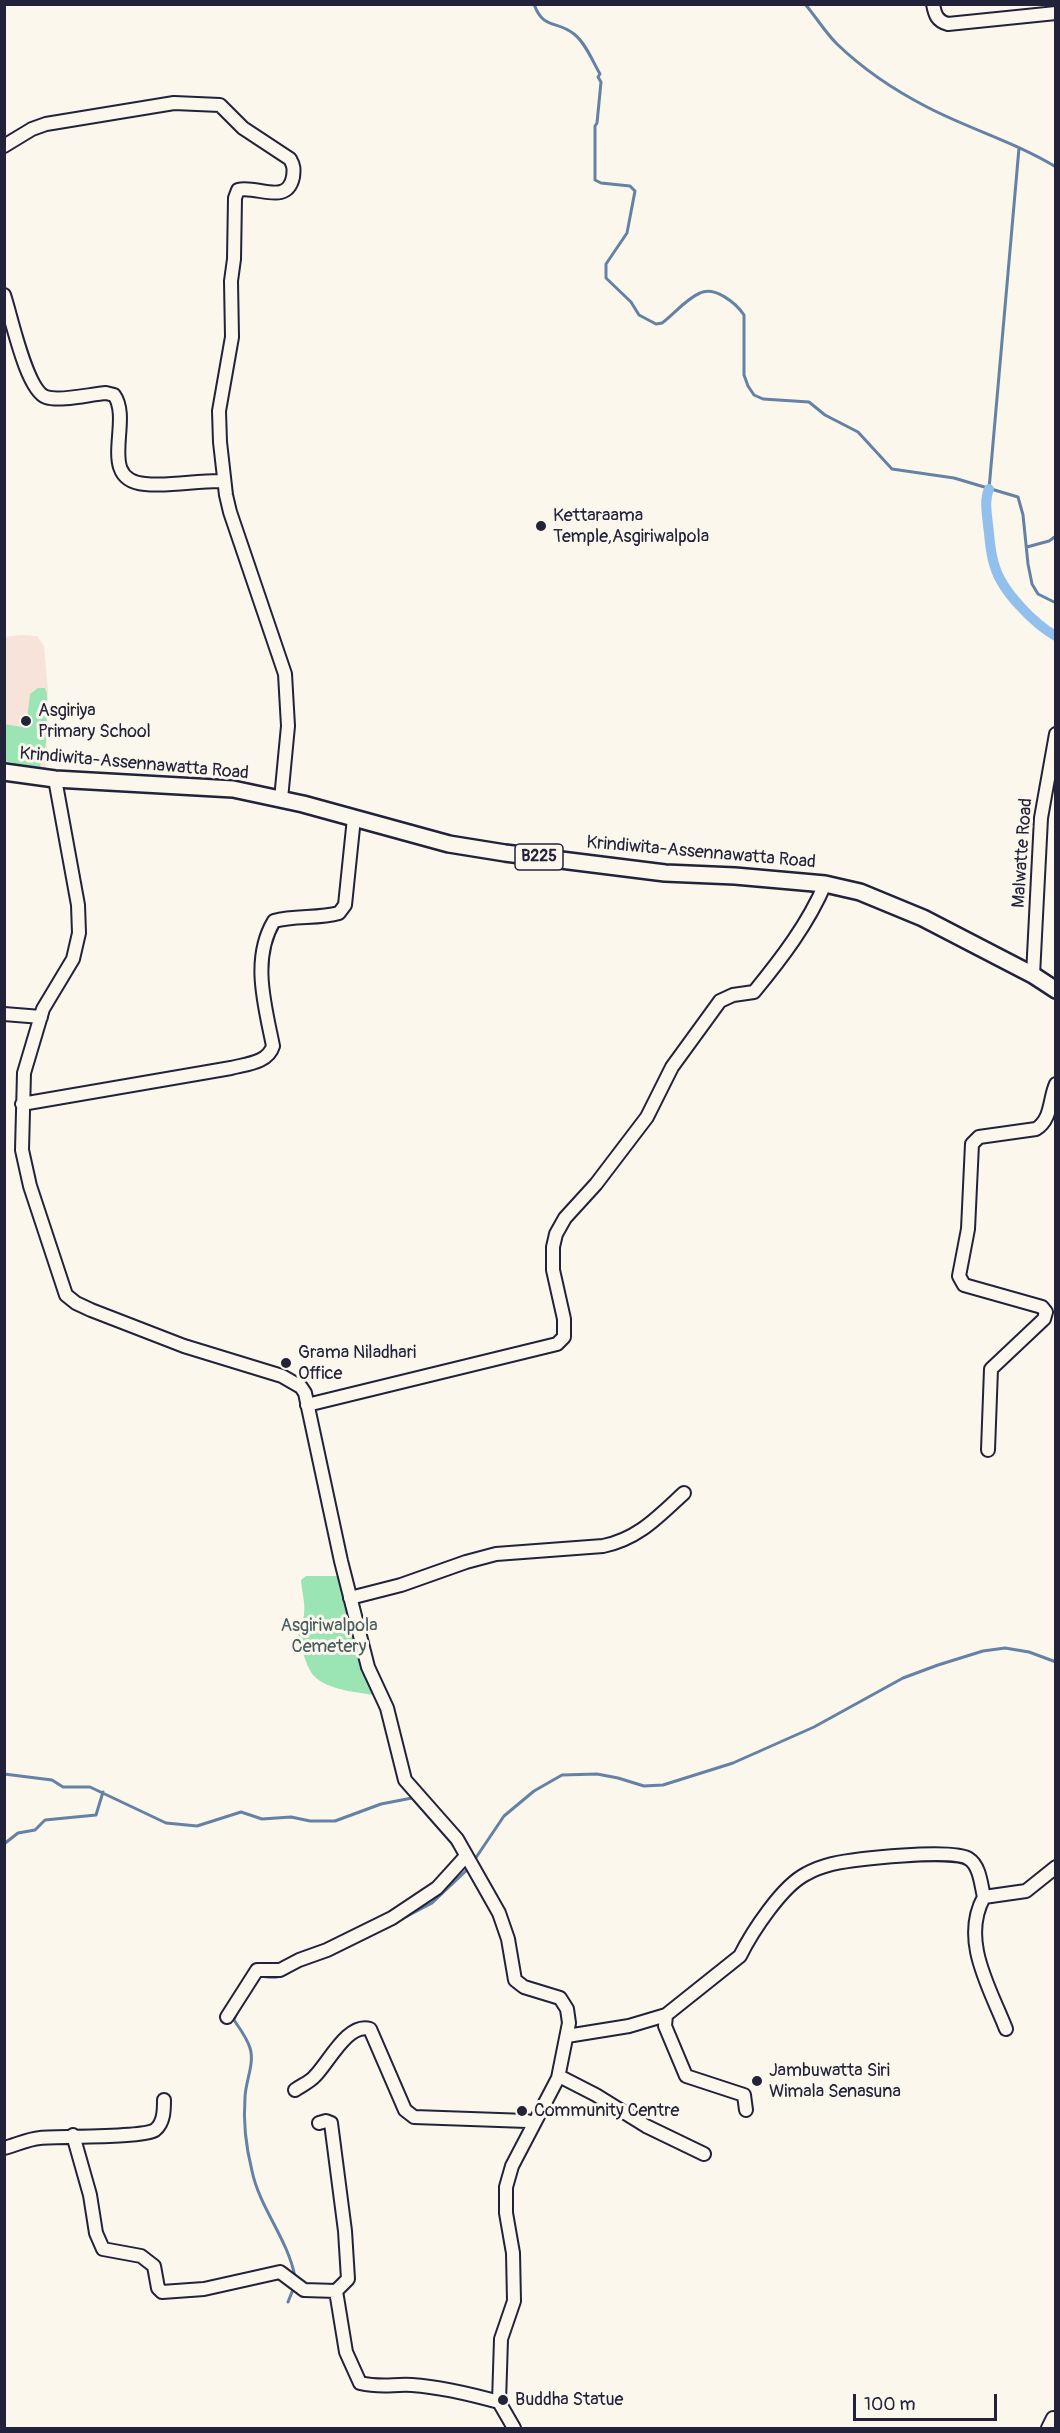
<!DOCTYPE html>
<style>
body{margin:0}
#map{position:relative;width:1060px;height:2433px;overflow:hidden;background:#fbf7ec;font-family:Pangolin,sans-serif}
canvas{display:block}
.frame{position:absolute;inset:0;border:6px solid #22223b;pointer-events:none}
.scale{position:absolute;left:853px;top:2394px;width:144px;height:27px;box-sizing:border-box;border:3px solid #22223b;border-top:0;padding-left:8px;font-size:18px;line-height:21px;white-space:nowrap;color:#22223b;-webkit-text-stroke:4px #fbf7ec;paint-order:stroke}
</style>
<div id="map">
<canvas width="1060" height="2433"></canvas>
<div class="frame"></div>
<div class="scale">100 m</div>
</div>
<script>
const ctx = document.querySelector('canvas').getContext('2d');
ctx.lineJoin = 'round';
function fillPath(path, color) { ctx.fillStyle = color; ctx.fill(path, 'evenodd'); }
function strokePath(path, color, width, dash) { ctx.strokeStyle = color; ctx.lineWidth = width; ctx.lineCap = dash ? 'butt' : 'round'; ctx.setLineDash(dash || []); ctx.stroke(path); }
function label(font, color, halo, rows, align = 'center') {
  ctx.font = font + ' Pangolin,sans-serif'; ctx.lineWidth = 6; ctx.setLineDash([]); ctx.textBaseline = 'middle'; ctx.strokeStyle = halo; ctx.fillStyle = color; for (const [text, x, y, turn = 0] of rows) {
    ctx.save(); ctx.translate(x, y); ctx.rotate((+turn || 0) * Math.PI / 180); ctx.textAlign = isNaN(turn) ? turn : align; if (halo) ctx.strokeText(text, 0, 0); ctx.fillText(text, 0, 0); ctx.restore();
  }
}
fillPath(new Path2D(`
 M21,635L37,636L44,646L48,691L46,771L5,770V637Z`), '#f7e3d9');
fillPath(new Path2D(`
 M38,688H45L47,694C47,719 49,744 40,767L34,771L5,768L4,724L22,727L27,721L30,694Z
 M306,1576H342L376,1692L374,1695C356,1692 329,1690 315,1677C305,1667 302,1646 298,1633C309,1610 303,1603 301,1580Z`), '#9be4b3');
strokePath(new Path2D(`
 M534,4C543,30 557,20 574,34C585,42 593,62 600,74L598,77L601,82L597,123L595,126V180L601,183L630,186L635,191L627,233L606,264V278L631,302L639,315L656,324L662,323C674,314 686,299 700,293C715,286 736,303 744,315V375L748,386L754,395L763,399L809,402L825,415L858,432L892,469L954,478L1018,497L1023,515L1028,564L1032,584L1038,594L1056,603
 M805,4C816,17 825,32 837,44C863,69 894,90 927,107C969,129 1015,142 1056,167
 M989,489L1019,148
 M1027,547L1049,541L1056,536
 M4,1774L52,1780L63,1787H90L166,1823L197,1826L241,1812L262,1819L291,1817L310,1821H335L381,1804L412,1798L456,1848
 M4,1844L18,1833L35,1830L45,1820L96,1815L103,1792
 M473,1862L504,1816L534,1791L562,1775L597,1774L618,1778L644,1786L663,1785L733,1763L814,1727L903,1678L938,1665L983,1651L1005,1648L1029,1652L1056,1662
 M396,1922L432,1903L469,1868
 M260,1976C273,1978 281,1979 292,1970
 M237,2012L234,2020C240,2029 247,2038 250,2048C255,2064 245,2082 245,2098C243,2123 246,2147 252,2171C260,2209 288,2239 295,2277
 M288,2302L294,2287`), '#6581a5', 3);
strokePath(new Path2D(`
 M989,489C984,500 987,513 988,525C990,539 990,554 995,567C1002,591 1034,624 1056,636`), '#92c0ec', 10);
const minor = new Path2D(`
 M933,4C935,15 937,21 948,24L1056,13
 M4,146L32,129L46,124L174,103L220,105L243,128L290,159C294,166 294,169 293,177C287,206 257,185 238,190L235,198L234,259L231,281L232,337L219,411L220,442L226,495L230,512L285,674L288,726L281,799
 M4,295C11,315 26,390 46,397C60,402 91,394 106,393L114,395C133,421 96,480 145,484C171,487 198,480 224,481
 M55,779L78,905L79,933L73,959L43,1009L24,1073L22,1150L30,1186L66,1295L76,1303L91,1310L184,1346L282,1376L301,1387L305,1393L341,1561L368,1667L387,1708L405,1780L457,1839L486,1890L499,1913L508,1939L515,1980L524,1987L560,1998L567,2009L569,2023L558,2078L512,2166L506,2187V2213L513,2253L514,2301L501,2339L499,2402L514,2428
 M1033,975L1041,818L1056,734
 M4,1014L41,1017
 M22,1104L231,1068C246,1064 268,1063 273,1046C265,1006 251,959 274,921C295,915 318,919 339,913L345,905L354,818
 M307,1405L557,1344L564,1337V1319L553,1270V1247L556,1234L565,1218L596,1184L647,1117L672,1067L720,1001L733,995L754,992C781,959 808,924 825,884
 M988,1450L991,1369L1044,1319L1046,1312L1042,1307L964,1285L959,1276L968,1229L972,1144L979,1137L1036,1129C1052,1119 1049,1099 1056,1084
 M350,1598L401,1585L466,1562L496,1554L603,1546C638,1539 658,1517 684,1493
 M984,1897L1026,1891L1056,1867
 M666,2015L665,2026L686,2076L744,2095L746,2110
 M227,2017L257,1970H280L299,1960L327,1950L392,1918L437,1888L466,1856
 M567,2036L629,2026L666,2015L740,1956C752,1932 782,1886 806,1874C813,1870 824,1866 832,1864C854,1859 954,1848 969,1859C980,1866 981,1885 984,1897C960,1940 990,1988 1006,2029
 M559,2076L596,2095L646,2126L704,2154
 M295,2090C302,2085 310,2082 315,2076C329,2062 348,2022 370,2029L405,2110L414,2117L527,2121L534,2124
 M73,2135L90,2195L96,2233L103,2249L141,2256L154,2266L158,2288L162,2292L204,2289L280,2272L304,2290L336,2291L348,2279L345,2231L331,2123L326,2121L319,2123
 M4,2148C16,2145 28,2139 40,2138C62,2136 143,2138 155,2130C164,2123 164,2110 164,2100
 M336,2291L346,2352L360,2383C382,2388 392,2384 412,2385C441,2387 470,2394 499,2402
 M1048,2428L1053,2418L1056,2421`);
const major = new Path2D(`
 M4,772L55,779L233,789L303,804L449,844L505,853L665,873L735,876L825,884L860,892L923,918L1033,975L1056,990`);
strokePath(minor, '#22223b', 16);
strokePath(major, '#22223b', 20);
strokePath(minor, '#fbf7ec', 12);
strokePath(major, '#fbf7ec', 15);
for (const [x, y, r, color] of [
 [541,526,6,"#22223b"],
 [26,721,6,"#22223b"],
 [286,1363,6,"#22223b"],
 [757,2081,6,"#22223b"],
 [522,2111,6,"#22223b"],
 [503,2400,6,"#22223b"]
]) { const dot = new Path2D(); dot.arc(x, y, r, 0, 2 * Math.PI); ctx.fillStyle = color; ctx.fill(dot); strokePath(dot, '#fbf7ec', 2); }
for (const [x, y, w] of [
 [539,857,48]
]) { const box = new Path2D(); box.roundRect(x - w / 2, y - 13, w, 26, 4.5); ctx.fillStyle = '#fbf7ec'; ctx.fill(box); strokePath(box, '#22223b', 1.5); }
label('bold 16px', '#22223b', null, [
 ["B225",539,857]
]);
label('18px', '#22223b', '#fbf7ec', [
 ["Kettaraama",553,516],
 ["Temple,Asgiriwalpola",553,537],
 ["Asgiriya",38,711],
 ["Primary School",38,732],
 ["Grama Niladhari",298,1353],
 ["Office",298,1374],
 ["Jambuwatta Siri",769,2071],
 ["Wimala Senasuna",769,2092],
 ["Community Centre",534,2111],
 ["Buddha Statue",515,2400]
], 'left');
label('18px', '#22223b', '#fbf7ec', [
 ["Krindiwita-Assennawatta Road",134,764,5],
 ["Krindiwita-Assennawatta Road",701,853,5],
 ["Malwatte Road",1023,853,-86]
]);
label('18px', '#465c5f', '#fbf7ec', [
 ["Asgiriwalpola",329,1626],
 ["Cemetery",329,1647]
]);
</script>
